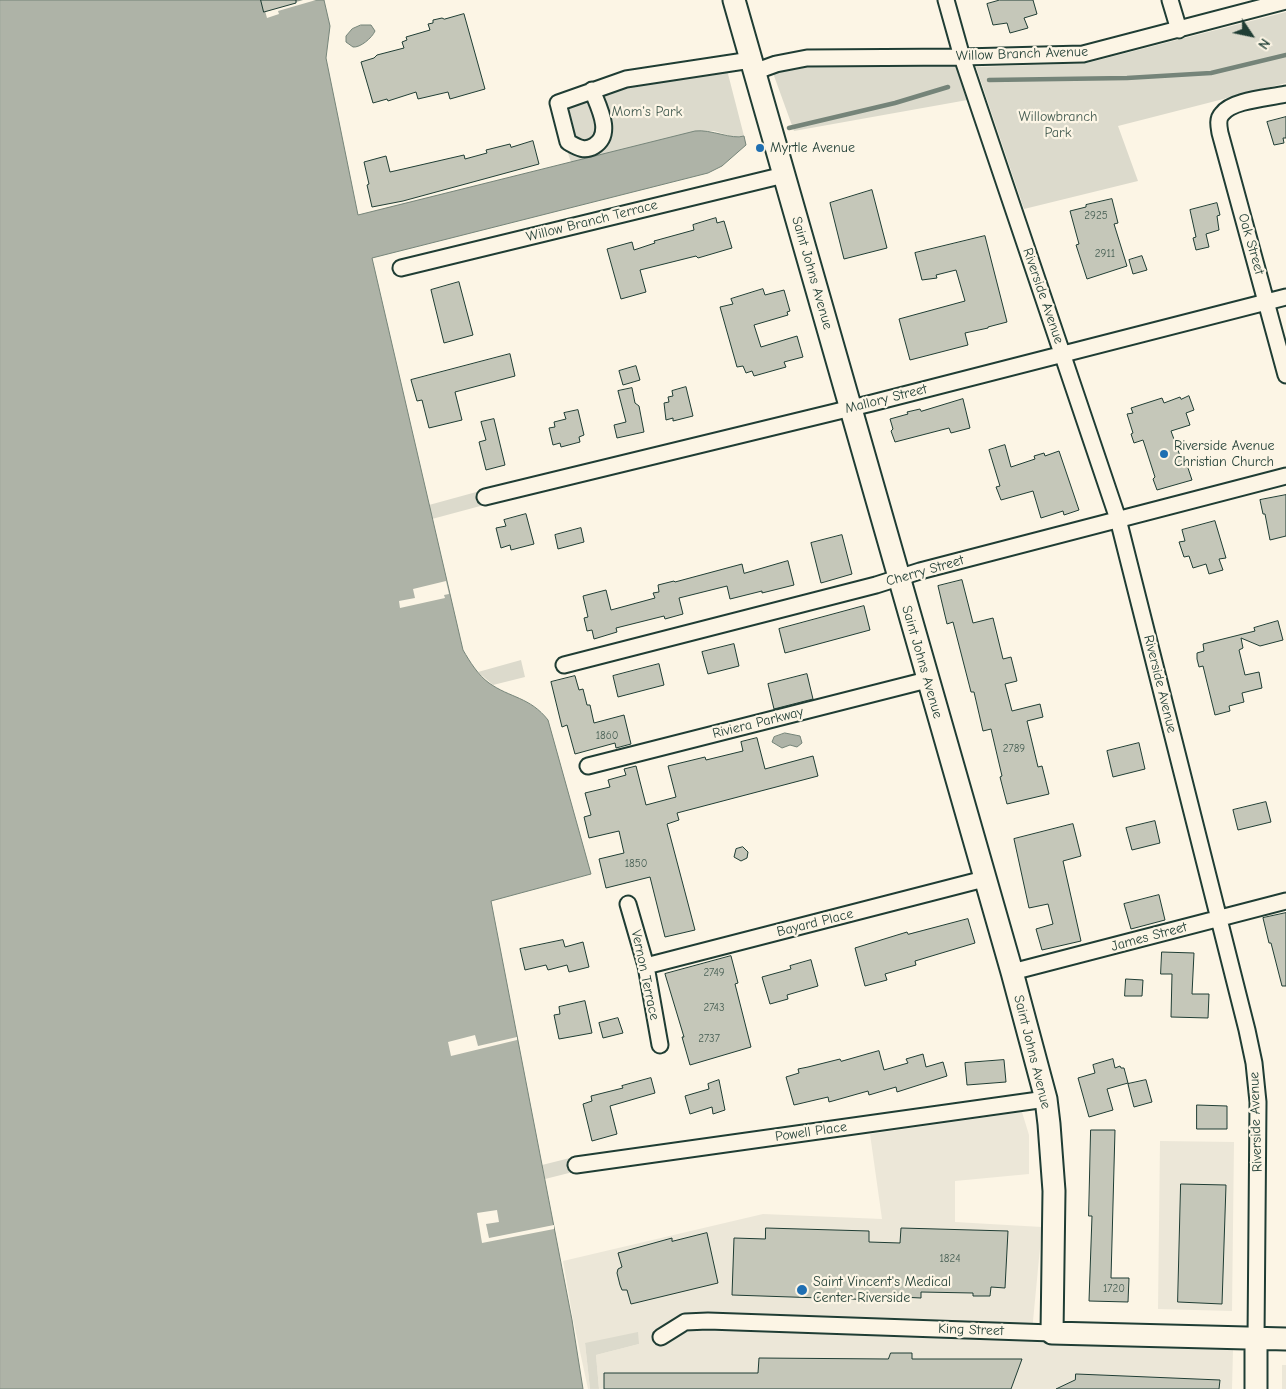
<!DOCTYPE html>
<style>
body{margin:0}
#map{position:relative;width:1286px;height:1389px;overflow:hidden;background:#fcf5e5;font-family:"Comic Neue",sans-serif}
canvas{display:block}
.north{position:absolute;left:1226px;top:10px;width:50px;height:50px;-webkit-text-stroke:4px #fcf5e5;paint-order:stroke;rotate:124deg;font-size:14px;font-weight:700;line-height:20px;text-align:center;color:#1f3d34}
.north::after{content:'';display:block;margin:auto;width:18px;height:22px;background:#1f3d34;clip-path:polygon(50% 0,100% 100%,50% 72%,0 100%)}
</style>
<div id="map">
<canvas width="1286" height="1389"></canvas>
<div class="north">N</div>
</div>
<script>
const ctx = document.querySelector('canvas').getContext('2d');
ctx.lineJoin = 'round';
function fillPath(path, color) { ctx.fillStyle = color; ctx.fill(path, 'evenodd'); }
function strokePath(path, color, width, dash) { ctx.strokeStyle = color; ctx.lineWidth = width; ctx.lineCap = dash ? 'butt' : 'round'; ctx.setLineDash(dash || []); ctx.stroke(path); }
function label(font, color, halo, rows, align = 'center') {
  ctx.font = font + ' "Comic Neue",sans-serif'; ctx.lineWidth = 4.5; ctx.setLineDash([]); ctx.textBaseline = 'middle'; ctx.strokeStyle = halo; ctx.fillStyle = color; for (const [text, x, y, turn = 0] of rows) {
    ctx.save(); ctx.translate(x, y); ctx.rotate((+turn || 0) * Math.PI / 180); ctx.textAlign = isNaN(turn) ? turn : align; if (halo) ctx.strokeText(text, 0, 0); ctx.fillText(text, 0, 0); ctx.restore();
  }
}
fillPath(new Path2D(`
 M1022,1112L1029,1135V1174L955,1181V1222L1042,1227L1031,1342L1233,1350L1232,1389H599L596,1355L639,1344L585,1343L590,1389H588L573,1319L563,1261L763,1214L882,1219L870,1134Z
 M1160,1141L1234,1142L1232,1311L1158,1309Z
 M1282,1365H1286V1389H1282Z`), '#ece7d8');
fillPath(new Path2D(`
 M1286,12V83L1118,126L1138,181L1024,209L976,67L1087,63Z
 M961,65L973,99L794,131L773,73L808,67Z
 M727,70L744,136L734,137L714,131H695L571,162L553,110L643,81Z
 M480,491L484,505L432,519L429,505Z
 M521,660L525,677L493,685L478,672Z
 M570,1158L573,1172L545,1179L542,1165Z
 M638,1332L639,1344L596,1355L599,1389H590L585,1343Z`), '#dcdacc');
const water = new Path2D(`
 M0,0H324L330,26L326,58L358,215L695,131C711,129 732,140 744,136L746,145L722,166L708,173L372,258L463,650C470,662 478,675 489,683C510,698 530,697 548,720L591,874L491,901L572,1320L583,1389H0Z
 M361,25H371L375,31C372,38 360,48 353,47L346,42V36L352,29Z
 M785,733L800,736L802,743L797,747L790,745L782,748L772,742L774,737Z`);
fillPath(water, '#aeb3a7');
strokePath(water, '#758479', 1);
fillPath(new Path2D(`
 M262,0L286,5L303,0H316L278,11L279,14L267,18Z
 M446,581L449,594L444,595L445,598L400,608L399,601L415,598L413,589Z
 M475,1035L478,1046L517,1037V1040L451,1056L448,1042Z
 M497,1210L499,1222L486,1224L489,1238L554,1225V1229L482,1243L477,1213Z`), '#fcf5e5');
strokePath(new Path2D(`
 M989,80L1127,78L1211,73L1286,55
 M789,128L895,103L948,87`), '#758479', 4.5);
const building = new Path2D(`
 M261,0H296V3L264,12Z
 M1000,0H1033L1037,14L1024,18L1028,28L1010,33L1007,23L993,25L987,4Z
 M464,14L485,89L450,99L448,92L418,99L416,92L388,101L387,99L373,103L361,62L374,58L377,55L404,48L402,42L407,40L406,37L430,30L428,24L433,23V20L442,18L444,19Z
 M1286,117V138H1283L1284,143L1274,145L1267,122Z
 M533,141L539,164L403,201L372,207L367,185L369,184L364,162L386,156L390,172L464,155L465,159L487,153L486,150L510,144L511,147Z
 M872,190L887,248L844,259L830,203Z
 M1112,199L1118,223L1114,224L1127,266L1087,279L1076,245L1079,244L1070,211L1086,207V205Z
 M1217,203L1220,215L1217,216L1219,230L1206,234L1209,247L1196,250L1193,238L1196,237L1190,210Z
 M716,218L717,223L724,221L732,248L698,258L696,256L640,270L646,292L621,299L607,249L632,242L634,250L655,243L654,241L694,230L693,225Z
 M985,236L1007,322L988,327V328L965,333L968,345L910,360L899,319L965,301L956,270L936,275L937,278L922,280L915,253Z
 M1142,256L1147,270L1133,274L1129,260Z
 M459,282L473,335L444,343L431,290Z
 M763,289L765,295L784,290L790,311L787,312L788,315L754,325L761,347L797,336L803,357L784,362L786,367L754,376L752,371L746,373L743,366L737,367L720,307L733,304L731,299Z
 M510,354L515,376L455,392L462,420L429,428L422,400L417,401L411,380Z
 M636,366L640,380L623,385L619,371Z
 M686,387L693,416L673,421V418L666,420L664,403L669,402L668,397L673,396L672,391Z
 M632,388L635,403L639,406L644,432L617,438L614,425L626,422L618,391Z
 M1189,396L1194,410L1186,413L1190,425L1171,431L1184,467L1187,465L1192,480L1157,490L1153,479L1155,477L1143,440L1134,443L1131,434L1133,433L1127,414L1133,413L1131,408L1162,398L1164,403L1180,397L1181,399Z
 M963,399L970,428L951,433L949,428L895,442L891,431L893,429L890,419L908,414L907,412L920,409L921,411Z
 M578,410L584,435L579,437L580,442L561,447L560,443L553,445L549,428L555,427L554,422L566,419L564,413Z
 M494,419L505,465L486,470L479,442L486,440L481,422Z
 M1005,445L1011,467L1035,459L1034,456L1044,453L1045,456L1059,451L1079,510L1064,515L1063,511L1041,518L1033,491L1001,500L996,487L1000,486L989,450Z
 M1286,495V536L1270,540L1265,514H1263L1260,500Z
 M526,514L534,544L511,550L510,545L501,548L496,528L506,526L504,520Z
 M1215,521L1226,558L1219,559L1223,570L1209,574L1206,564L1193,568L1189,556L1184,557L1179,542L1185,541L1182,530Z
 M581,528L584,542L558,549L555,535Z
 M842,535L852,574L821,583L811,543Z
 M788,561L794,585L762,593V591L730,599L727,586L679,598L683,614L665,619L664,616L616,628L617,632L594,639L592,630L587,631L584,618L588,617L583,596L606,590L611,610L655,598L653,593L659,592L658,585L674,581L675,582L742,564L744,573Z
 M962,580L973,623L993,618L1003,659L1011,657L1017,681L1005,684L1012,711L1040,704L1043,717L1027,721L1038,767L1042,766L1049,794L1007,804L1000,777L1002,776L991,729L983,731L974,692H971L953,622L947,624L938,586Z
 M864,606L870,630L785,653L779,629Z
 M1278,621L1283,640L1260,646L1241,638L1243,648L1239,650L1245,675L1259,672L1262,688L1242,693L1244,702L1229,706L1230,711L1215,715L1203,666L1199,667L1197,659V653L1204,651L1203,644L1255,631L1254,628Z
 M734,644L739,666L708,674L702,652Z
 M659,664L664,685L618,697L613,676Z
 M807,674L813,699L774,709L768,684Z
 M575,676L579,690L583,689L587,705H590L594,723L624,715L631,744L616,748L615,743L575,754L567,725L562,727L551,682Z
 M757,738L765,769L813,756L818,776L677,813L679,820L667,824L695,930L665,937L650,877L606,888L599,859L624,853L619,831L589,838L584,817L591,815L585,793L610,787L608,780L626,775L624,769L636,766L646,805L676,797L668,766L705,757L706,760L743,751L741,742Z
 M1139,743L1145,769L1113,777L1107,751Z
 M1266,802L1271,822L1238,830L1233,810Z
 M1155,821L1160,843L1132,850L1126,828Z
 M1073,824L1081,856L1063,861L1081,941L1042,950L1036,929L1053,924L1048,904L1029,908L1014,839Z
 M743,847L748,852L747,858L741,861L734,857L736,849Z
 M1159,895L1165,920L1131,929L1124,904Z
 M1286,913V986H1282L1271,943H1269L1263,918Z
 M968,919L975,943L915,961L916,965L885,974L887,980L865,986L855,948L907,932L908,934Z
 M563,940L565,947L583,942L589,967L569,972L567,965L548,970L546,965L525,970L520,949Z
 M1162,952L1194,953L1192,994H1209L1208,1018L1171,1017L1172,974H1161Z
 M731,956L738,983L735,984L751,1047L690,1065L682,1037H684L665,974Z
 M811,960L818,986L787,995L788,999L770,1004L762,977L791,969L790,966Z
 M1126,979L1143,980L1142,996H1125Z
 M585,1001L592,1033L559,1039L554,1015L560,1014L559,1007Z
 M618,1018L623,1033L603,1038L599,1023Z
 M879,1051L884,1070L908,1063L906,1059L923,1054L926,1067L943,1062L947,1076L897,1092L896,1087L869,1095L868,1091L829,1102L828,1097L794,1105L786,1077L799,1073L798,1069L808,1067L840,1059L841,1061Z
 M1113,1059L1115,1068L1120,1066L1121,1068H1124L1128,1083L1107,1089L1113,1110L1089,1117L1078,1078L1095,1073L1093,1065Z
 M1004,1060L1006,1082L967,1085L965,1063Z
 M651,1078L655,1093L610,1106L617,1134L592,1141L583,1104L592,1101L591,1096L623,1088L622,1086Z
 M719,1080L725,1110L713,1114L712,1107L690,1114L685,1096L709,1089L708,1084Z
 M1146,1080L1152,1102L1134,1107L1128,1084Z
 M1197,1105L1227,1106V1129H1197Z
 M1091,1130H1115L1111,1278H1129L1128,1302L1089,1301L1092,1216H1089Z
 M1181,1184L1226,1185L1222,1304L1178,1302Z
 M766,1228L869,1231V1242L900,1243L901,1228L1008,1231L1005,1288L991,1287L990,1296H973V1293L921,1292V1298L881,1296L880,1300L732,1295L734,1238L765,1239Z
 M707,1233L718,1283L631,1304L627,1290H622L620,1285L617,1273L618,1269L622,1267L618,1253L672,1238V1241Z
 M891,1353H912V1359H1022L1011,1389H604V1373H758L759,1358L888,1359Z
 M1076,1374L1220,1380L1219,1389H1056L1075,1380Z`);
fillPath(building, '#c5c7b9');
strokePath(building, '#1f3d34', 1);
const street = new Path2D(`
 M946,0L962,57L1118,519L1247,1030L1254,1063L1258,1102L1256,1338
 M1170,0L1179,30
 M754,72L776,64L807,58L962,57L1083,54L1286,1
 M592,90C598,106 614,134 594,146C584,152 577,147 568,142L558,103L626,79L751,60
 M1286,94C1269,98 1232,100 1222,114C1217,119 1219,127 1220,133L1286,375
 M401,268L784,175
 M485,497L872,403L1286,297
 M564,665L876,585L920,571L1286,476
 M588,766L927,680
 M628,904L646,966L660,1045
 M646,966L984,879
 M1012,972L1286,901
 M576,1165L1046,1099
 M661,1337L685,1322L708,1321L1052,1333`);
const secondary = new Path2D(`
 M734,0L1012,972L1046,1099L1049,1124L1054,1191L1052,1333L1286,1339
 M1256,1389V1338`);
strokePath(street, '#1f3d34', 19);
strokePath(secondary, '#1f3d34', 25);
strokePath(street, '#fcf5e5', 15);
strokePath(secondary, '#fcf5e5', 21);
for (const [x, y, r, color] of [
 [760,148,5,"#1f6fb2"],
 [1164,454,5,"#1f6fb2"],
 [802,1290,6,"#1f6fb2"]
]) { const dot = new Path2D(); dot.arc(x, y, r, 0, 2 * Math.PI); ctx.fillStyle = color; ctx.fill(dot); strokePath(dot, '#fcf5e5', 2); }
label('11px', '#486055', null, [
 ["2925",1096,216],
 ["2911",1105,254],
 ["1860",607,736],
 ["2789",1014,749],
 ["1850",636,864],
 ["2749",714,973],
 ["2743",714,1008],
 ["2737",709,1039],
 ["1824",950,1259],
 ["1720",1114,1289]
]);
label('14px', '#1f3d34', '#fcf5e5', [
 ["Willow Branch Avenue",1022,54,-2],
 ["Willow Branch Terrace",592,221,-14],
 ["Oak Street",1251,244,74],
 ["Saint Johns Avenue",812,273,74],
 ["Riverside Avenue",1043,296,71],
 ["Mallory Street",886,399,-14],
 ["Cherry Street",925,571,-16],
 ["Saint Johns Avenue",922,662,74],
 ["Riverside Avenue",1160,684,76],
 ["Riviera Parkway",758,723,-14],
 ["Bayard Place",815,923,-14],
 ["James Street",1149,937,-15],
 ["Vernon Terrace",645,975,78],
 ["Saint Johns Avenue",1032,1052,76],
 ["Riverside Avenue",1256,1122,-92],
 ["Powell Place",811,1132,-8],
 ["King Street",971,1330,2]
]);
label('14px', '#455c52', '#fcf5e5', [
 ["Mom's Park",647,112],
 ["Willowbranch",1058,117],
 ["Park",1058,133]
]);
label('14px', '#1f3d34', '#fcf5e5', [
 ["Myrtle Avenue",770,148],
 ["Riverside Avenue",1174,446],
 ["Christian Church",1174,462],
 ["Saint Vincent's Medical",813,1282],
 ["Center Riverside",813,1298]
], 'left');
</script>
